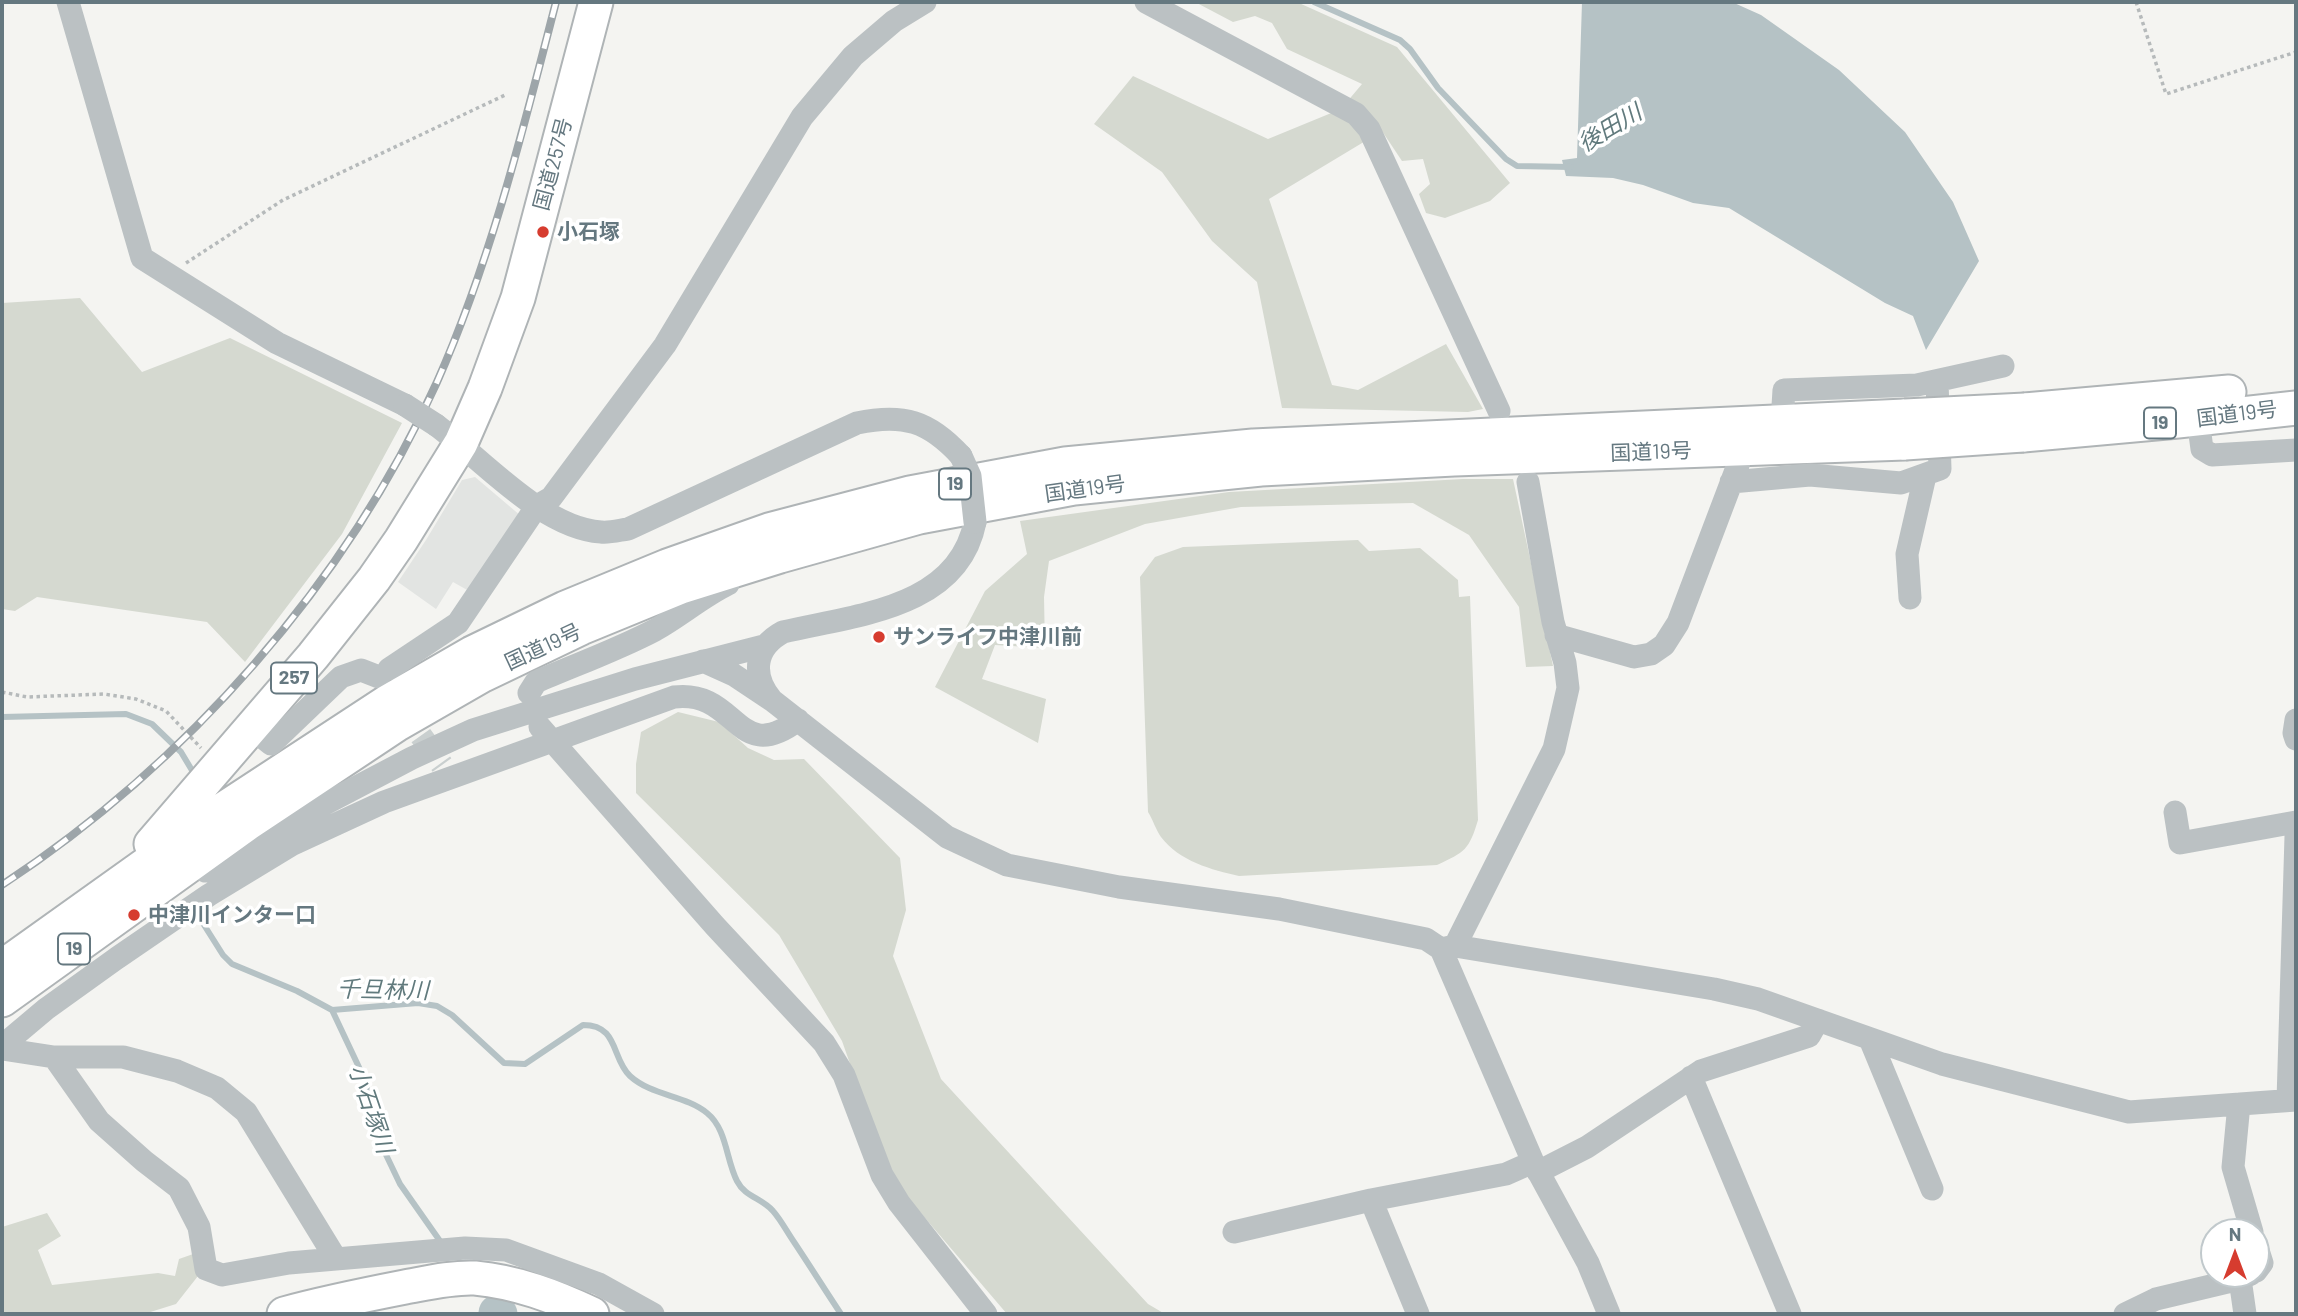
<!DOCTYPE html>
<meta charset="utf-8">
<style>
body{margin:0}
#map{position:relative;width:2298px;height:1316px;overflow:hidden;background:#f4f4f1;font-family:Barlow,sans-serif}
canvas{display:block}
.frame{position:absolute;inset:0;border:4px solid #657880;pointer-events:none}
.north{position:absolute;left:2200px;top:1218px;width:70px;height:70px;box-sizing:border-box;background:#fff;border:2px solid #c1c9cc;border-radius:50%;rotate:0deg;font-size:19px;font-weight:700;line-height:28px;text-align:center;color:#657880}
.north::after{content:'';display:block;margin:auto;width:24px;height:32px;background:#d63c2f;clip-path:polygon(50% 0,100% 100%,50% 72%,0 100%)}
</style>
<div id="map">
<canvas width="2298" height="1316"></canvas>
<div class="frame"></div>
<div class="north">N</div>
</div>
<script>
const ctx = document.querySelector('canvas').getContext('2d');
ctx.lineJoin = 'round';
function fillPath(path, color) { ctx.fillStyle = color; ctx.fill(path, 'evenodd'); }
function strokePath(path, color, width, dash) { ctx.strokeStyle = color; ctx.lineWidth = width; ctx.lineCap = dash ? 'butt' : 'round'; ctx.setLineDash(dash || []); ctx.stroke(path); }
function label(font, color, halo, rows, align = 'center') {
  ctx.font = font + ' Barlow,"Noto Sans JP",sans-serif'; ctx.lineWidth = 7; ctx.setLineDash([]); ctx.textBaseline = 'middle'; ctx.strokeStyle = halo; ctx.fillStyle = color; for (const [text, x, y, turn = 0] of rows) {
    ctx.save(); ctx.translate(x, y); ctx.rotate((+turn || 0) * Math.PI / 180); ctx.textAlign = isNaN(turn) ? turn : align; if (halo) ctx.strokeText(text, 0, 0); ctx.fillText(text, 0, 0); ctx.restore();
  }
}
fillPath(new Path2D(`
 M475,477L521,516L469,591L453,582L436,609L398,582L426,540L462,480Z`), '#e2e4e2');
fillPath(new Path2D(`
 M1195,2L1299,3L1397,47L1510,183L1490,201L1445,218L1426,213L1419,194L1430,184L1423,159L1402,161L1382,131L1269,199L1332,385L1358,390L1446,344L1483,409L1468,412L1282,408L1257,282L1212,241L1162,172L1094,124L1133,76L1268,139L1341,109L1362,84L1287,49L1272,23L1255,16L1233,22Z
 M80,298L142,372L230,338L402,423L342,534L245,662L207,622L37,597L15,611L2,609V303Z
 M1463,479H1513L1553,666L1526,667L1519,607L1469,535L1413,503L1241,507L1145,524L1049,561L1044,597L1045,648L995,645L982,679L1046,699L1038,743L935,687L985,591L1027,554L1020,521L1229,492Z
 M1358,540L1369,551L1420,548L1458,580L1459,597L1470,596L1478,820C1469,850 1465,852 1437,865L1239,876C1212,870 1179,861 1161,837C1156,830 1153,820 1148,812L1140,577L1155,557L1183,547Z
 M678,712L719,722L748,748L774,760L804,759L900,858L906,910L893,956L941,1079L1148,1304L1165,1314H1007L890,1177L842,1041L779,935L636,793V764L641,732Z
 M47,1213L61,1236L38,1250L52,1285L158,1273L175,1276L179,1259L196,1253L198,1276L176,1304L144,1314H2V1227Z`), '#d5d9d0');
fillPath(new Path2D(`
 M1582,2H1732L1761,15L1839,70L1905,132L1953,202L1979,261L1926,350L1913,316L1885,303L1729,208L1693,203L1643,185L1613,178L1566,176L1562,160L1577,158Z`), '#b5c2c5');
strokePath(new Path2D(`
 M1314,2L1400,40L1410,49L1438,88L1506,159L1517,166L1571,167
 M2,717L126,714L152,724L181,752L193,772
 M199,917L223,955L232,964L297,991L332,1010L418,1003L437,1006L452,1015L504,1063L525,1064L583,1025C619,1025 611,1058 630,1076C652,1096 685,1095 707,1113C727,1129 726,1160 737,1181C745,1197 762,1198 773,1211C781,1220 787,1232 794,1242C810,1266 825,1290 841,1314
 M332,1010L365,1080L378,1138L400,1184L440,1241`), '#b5c2c5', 6);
strokePath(new Path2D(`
 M497,1313L499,1314`), '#b5c2c5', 37);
strokePath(new Path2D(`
 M401,708L442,765`), '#c9cfcf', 23, [23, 11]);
const highway = new Path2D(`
 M2025,410L2229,392
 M2023,435L2178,421L2296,408
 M151,844L313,656L374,579L401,540L461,443L485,388L518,298L596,2
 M2,967L222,810L387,702L472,653L565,608L667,566L769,530L910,493L1065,464L1253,446L1905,416
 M2,1000L247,824L396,725L483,675L581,628L681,587L780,556L919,517L1074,488L1261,469L1454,459L1905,443
 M284,1314C324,1303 364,1295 405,1287C427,1283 452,1277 475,1278C517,1282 554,1296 592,1314`);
strokePath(highway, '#afb4b6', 37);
strokePath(new Path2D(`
 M2136,2L2166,94L2296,52
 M186,263L283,200L505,95
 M2,692L27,697L104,694L136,699L166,711L201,748`), '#b6babb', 3.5, [3.5, 3.5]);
strokePath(new Path2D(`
 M68,2L142,258L277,343L405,405
 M1146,2L1356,114L1369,129L1499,411
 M2198,419L2202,449L2212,455L2296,450
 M1782,422L1784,390L1917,385L2003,366
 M436,425C482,459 542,528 601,532C610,533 620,530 628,529L857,423C903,413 929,421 961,456
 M1731,482L1810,475L1901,483L1940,469L1937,381
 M1910,598L1907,554L1925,476
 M1556,635L1634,657L1651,654L1664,645L1678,623L1744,449
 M703,661L734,675L773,701L947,837L1007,865L1119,887L1279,909L1426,939L1441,949L1533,1162L1588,1263L1609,1314
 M389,669L458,623L537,506L551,498L665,345L802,117L853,56L894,21L925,2
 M529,693L536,682C575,665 617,650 655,630C680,616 702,597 728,584
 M771,699C751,674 755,647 783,632C854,615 958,609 975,522
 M2296,720L2294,733L2296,739
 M540,727L715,926L824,1043L844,1075L882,1175L899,1203L986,1314
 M251,728L271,744L341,677L361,670L379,677
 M2175,812L2180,843L2296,822
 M205,871L275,830L412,758L473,730L635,679L764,646
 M1455,946L1554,749L1568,688L1565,663L1553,622L1528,482
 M1441,949L1455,946L1714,989L1758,999L1942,1064L2129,1112L2296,1100
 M1870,1039L1932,1189
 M2,1046L46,1009L117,958L209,895L293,844L384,802L674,697C738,689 736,767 798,720
 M2,1049L54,1057H123L177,1071L217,1088L246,1112L336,1259
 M54,1057L99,1121L144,1161L179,1188L199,1227L206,1269L222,1275L289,1263L465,1248L506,1250L599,1284L653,1314
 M1691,1077L1790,1314
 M2288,1100L2296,836
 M2239,1104L2233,1167L2252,1232
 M1538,1172L1587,1147L1701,1071L1809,1036L1818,1020
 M1371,1200L1418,1314
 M1234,1232L1371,1200L1506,1174L1533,1162
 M2256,1244L2262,1263L2256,1271
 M2240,1279L2245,1314
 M2125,1314L2156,1299L2240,1279L2251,1274`), '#bbc1c3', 23);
strokePath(highway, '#fff', 33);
const rail = new Path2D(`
 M2,885C186,764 346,584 437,382C491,260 523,130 556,2`);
strokePath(rail, '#9da5a9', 8);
strokePath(rail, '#fff', 5, [16]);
const highwayBridge = new Path2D(`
 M1905,416L2025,410
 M1905,443L2023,435`);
strokePath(highwayBridge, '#afb4b6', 37, []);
strokePath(new Path2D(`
 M405,405L436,425
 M961,456L970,476L975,522`), '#bbc1c3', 23);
strokePath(highwayBridge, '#fff', 33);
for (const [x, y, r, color] of [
 [543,232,7,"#d63c2f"],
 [879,637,7,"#d63c2f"],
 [134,915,7,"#d63c2f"]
]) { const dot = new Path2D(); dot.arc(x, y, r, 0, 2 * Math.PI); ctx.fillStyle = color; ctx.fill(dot); strokePath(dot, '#fff', 2.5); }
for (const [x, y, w] of [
 [2160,423,32],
 [955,484,32],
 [294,678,46],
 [74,949,32]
]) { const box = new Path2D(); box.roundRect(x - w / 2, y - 15.5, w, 31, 5); ctx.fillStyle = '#fff'; ctx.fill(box); strokePath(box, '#657880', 2); }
label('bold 19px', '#657880', null, [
 ["19",2160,423],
 ["19",955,484],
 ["257",294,678],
 ["19",74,949]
]);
label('21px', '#657880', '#fff', [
 ["国道257号",553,164,-75],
 ["国道19号",2237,414,-7],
 ["国道19号",1651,452,-2],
 ["国道19号",1085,489,-8],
 ["国道19号",543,647,-25]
]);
label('bold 21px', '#657880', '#fff', [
 ["小石塚",557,232],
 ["サンライフ中津川前",893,637],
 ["中津川インター口",148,915]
], 'left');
label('italic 23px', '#617a7d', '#fff', [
 ["後田川",1610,128,-31],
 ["千旦林川",383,990,1],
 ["小石塚川",371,1109,71]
]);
</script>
